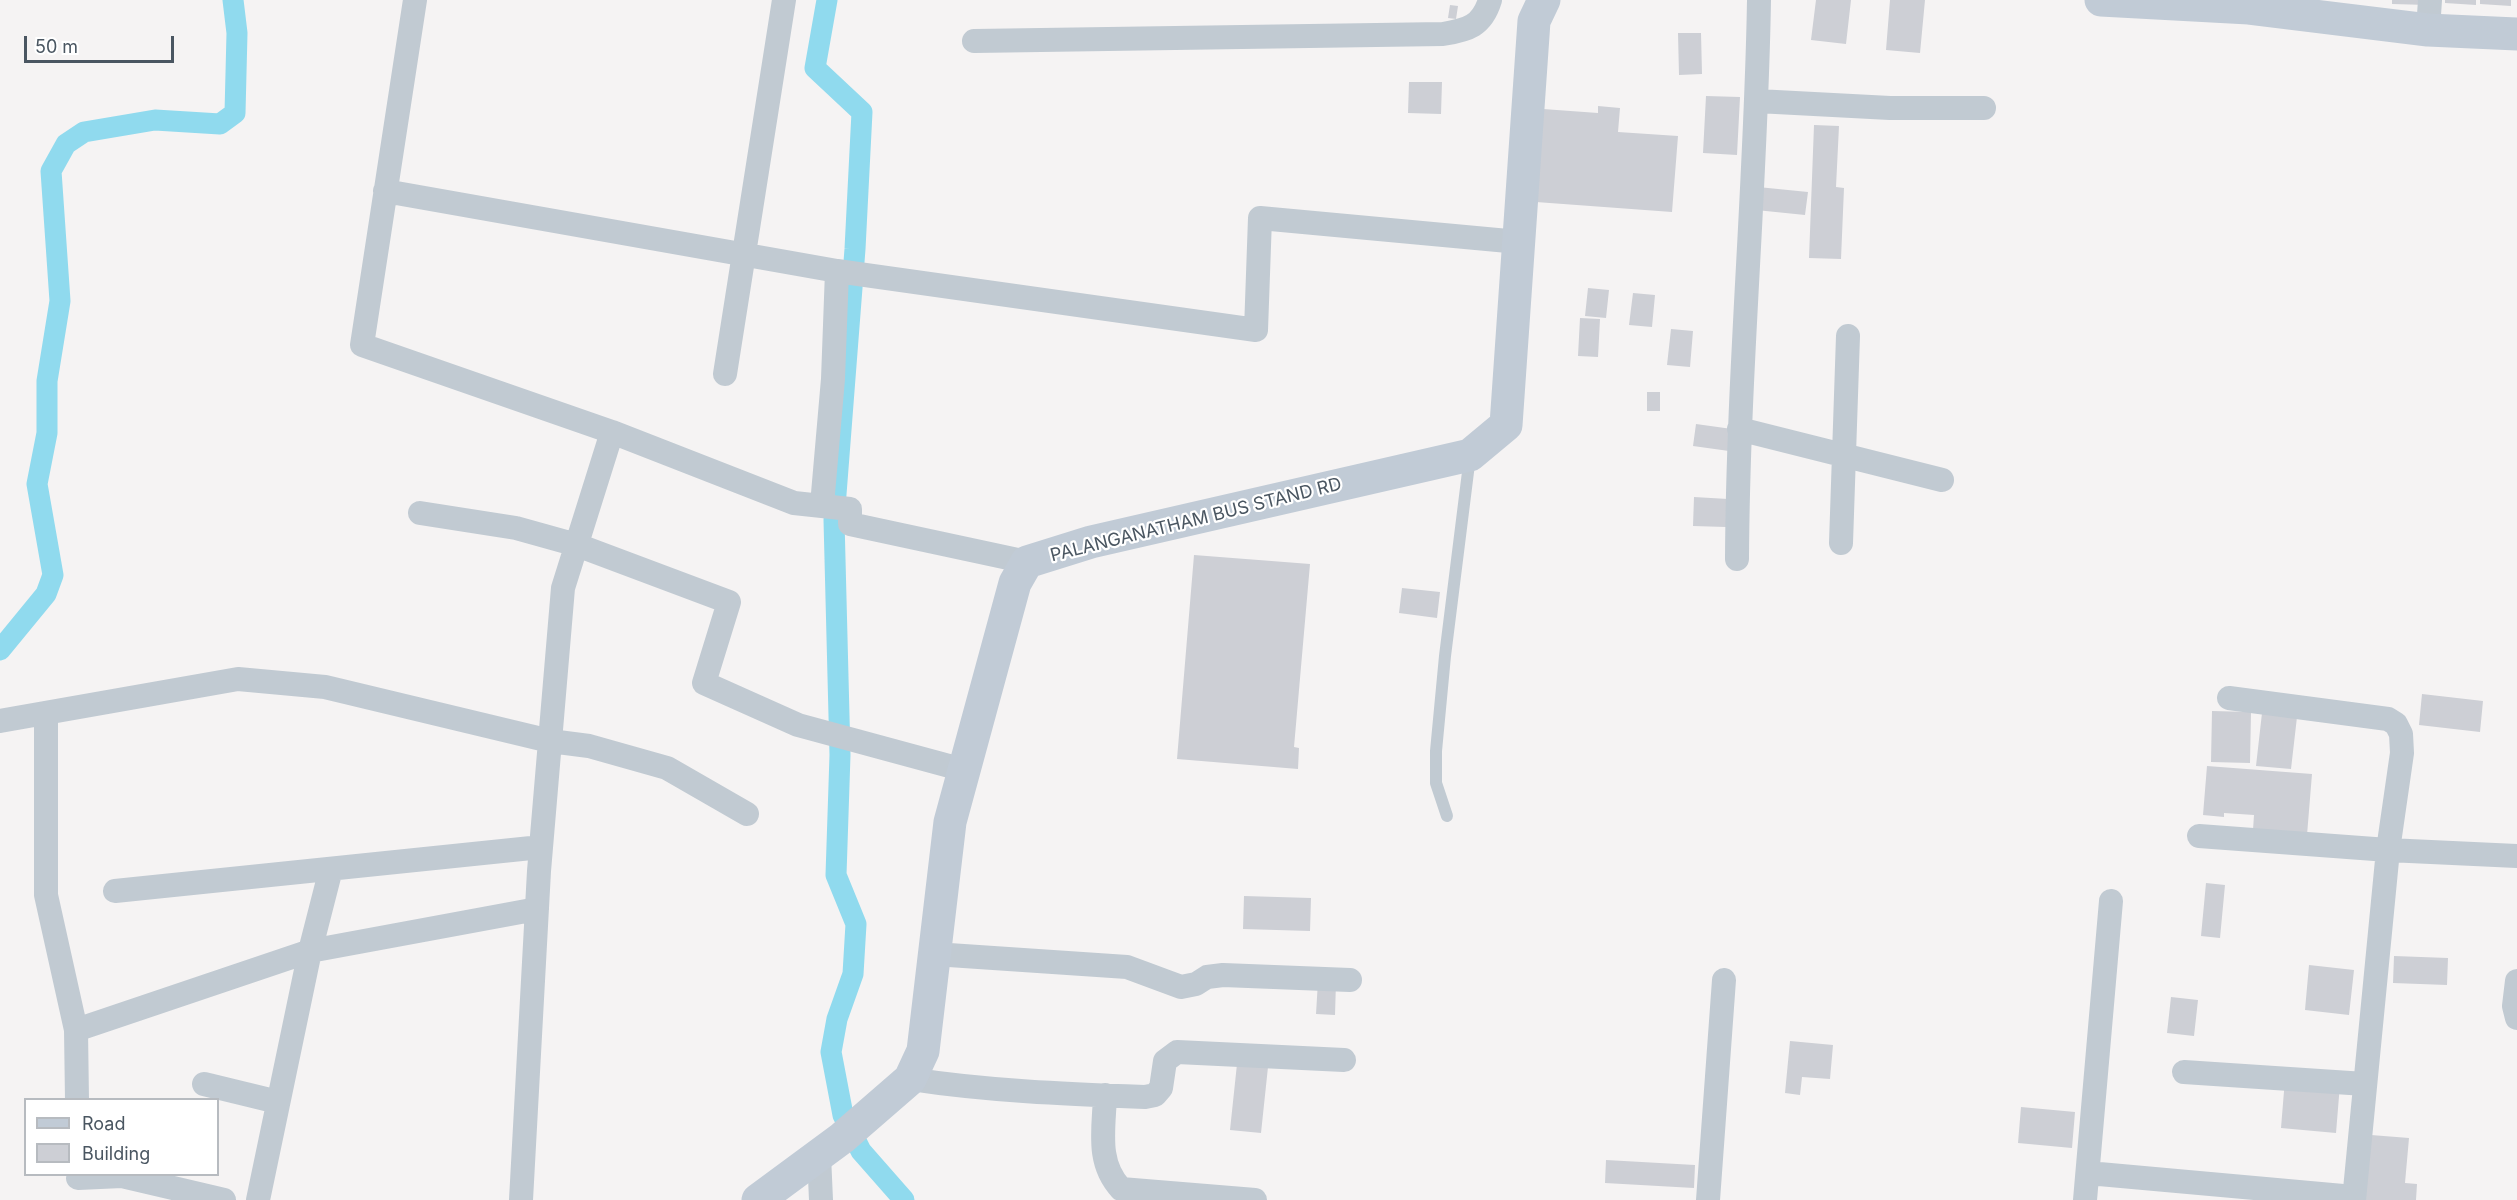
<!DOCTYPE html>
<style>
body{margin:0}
#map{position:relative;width:2517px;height:1200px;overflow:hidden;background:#f5f3f3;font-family:Inter,sans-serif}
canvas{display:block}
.legend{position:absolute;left:24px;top:1098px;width:195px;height:78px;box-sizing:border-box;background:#fff;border:2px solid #b7bbc0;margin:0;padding:8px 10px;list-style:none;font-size:18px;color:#4a5661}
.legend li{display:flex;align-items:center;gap:12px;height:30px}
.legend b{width:30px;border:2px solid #b7bbc0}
.scale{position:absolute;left:24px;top:36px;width:150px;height:27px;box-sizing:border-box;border:3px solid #4a5661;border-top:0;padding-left:8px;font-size:18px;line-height:21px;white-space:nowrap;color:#4a5661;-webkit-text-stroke:4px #fff;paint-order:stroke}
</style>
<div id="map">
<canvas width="2517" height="1200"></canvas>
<ul class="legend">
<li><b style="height:8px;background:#c1cbd6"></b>Road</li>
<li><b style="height:16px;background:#cdcfd5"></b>Building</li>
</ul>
<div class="scale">50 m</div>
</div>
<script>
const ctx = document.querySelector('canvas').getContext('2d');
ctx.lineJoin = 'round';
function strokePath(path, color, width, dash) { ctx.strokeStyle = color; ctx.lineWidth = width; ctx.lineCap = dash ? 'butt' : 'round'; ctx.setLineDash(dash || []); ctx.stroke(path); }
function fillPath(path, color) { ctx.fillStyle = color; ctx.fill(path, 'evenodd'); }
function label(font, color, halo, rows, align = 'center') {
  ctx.font = font + ' Inter,sans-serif'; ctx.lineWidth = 4.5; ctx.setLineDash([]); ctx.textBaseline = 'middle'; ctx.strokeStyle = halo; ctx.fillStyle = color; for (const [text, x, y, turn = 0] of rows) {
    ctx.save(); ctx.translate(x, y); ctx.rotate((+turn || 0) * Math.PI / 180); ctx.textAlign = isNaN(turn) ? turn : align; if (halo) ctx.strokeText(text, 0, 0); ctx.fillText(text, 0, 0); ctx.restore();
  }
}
strokePath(new Path2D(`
 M827,0L815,68L862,112L855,249L834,520L840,755L836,875L856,924L853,974L837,1019L831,1052L843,1115L861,1151L904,1200
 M0,650L46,594L53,575L37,484L47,433V381L60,301L51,171L66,144L84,132L155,120L220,124L235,113L237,33L233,0`), '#90daee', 21);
fillPath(new Path2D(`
 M1816,0H1851L1846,44L1811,40Z
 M1890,0H1925L1920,53L1886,50Z
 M2392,0H2428V5L2392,4Z
 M2445,0H2476V5L2445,3Z
 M2480,0H2511V6L2480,4Z
 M1450,5L1458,6L1456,19L1448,18Z
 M1678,33H1701L1702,74L1679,75Z
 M1409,82H1442L1441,114L1408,113Z
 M1706,96L1740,97L1737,155L1703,153Z
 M1598,106L1620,108L1618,132L1678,136L1672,212L1536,202L1543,109L1598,113Z
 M1814,125L1839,126L1836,187L1844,188L1841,259L1809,258Z
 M1758,187L1808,192L1805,215L1756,210Z
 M1588,288L1609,290L1606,318L1585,316Z
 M1633,293L1655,295L1652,327L1629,325Z
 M1580,318L1600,319L1598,357L1578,356Z
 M1671,329L1693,331L1690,367L1667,365Z
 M1647,392H1660V411H1647Z
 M1696,424L1732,429L1729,451L1693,446Z
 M1694,497L1728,499L1726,527L1693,526Z
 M1194,555L1310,564L1294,747L1299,748L1298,769L1177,759Z
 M1402,588L1440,592L1437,618L1399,613Z
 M2422,694L2483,701L2480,732L2419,725Z
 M2212,711L2251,712L2250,763L2211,762Z
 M2262,713L2297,717L2291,769L2256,766Z
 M2207,766L2312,774L2307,835L2253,830L2254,815L2224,813V817L2203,815Z
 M2206,883L2225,885L2220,938L2201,936Z
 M1244,896L1311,898L1310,931L1243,929Z
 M2394,956L2448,958L2447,985L2393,983Z
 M2309,965L2354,970L2349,1015L2305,1010Z
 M1318,981L1336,982L1335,1015L1316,1014Z
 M2171,997L2198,1000L2194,1036L2167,1033Z
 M1790,1041L1833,1045L1830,1079L1802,1077L1800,1095L1785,1093Z
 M1237,1064L1268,1067L1261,1133L1230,1130Z
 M2285,1079L2340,1084L2336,1133L2281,1128Z
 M2021,1107L2075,1112L2072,1148L2018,1143Z
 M2371,1135L2409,1138L2405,1183L2417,1184L2416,1200H2365Z
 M1606,1160L1695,1165L1694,1188L1605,1183Z`), '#cdcfd5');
strokePath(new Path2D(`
 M1447,816L1436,783V751L1445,656L1470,456`), '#c1cad2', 12);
strokePath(new Path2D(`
 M415,0L362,345L612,432
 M2428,30L2430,0
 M974,41L1443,34C1468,30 1482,26 1490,0
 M1757,101L1890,108H1984
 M385,191L837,271L833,379L822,505
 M837,271L1256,330L1260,218L1519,242
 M725,374L784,0
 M1739,429L1942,480
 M420,513L516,528L577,545L729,602L704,683L798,725L964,770
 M1841,543L1848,336
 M1737,559C1738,372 1756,187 1759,0
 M2229,698L2388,719L2396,724L2401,734L2402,753L2388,850L2354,1200
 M46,713V895L76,1030
 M0,721L238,679L325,687L550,741L589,746L667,768L747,814
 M2199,836L2388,850L2517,856
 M115,891L541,847
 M934,954L1127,967L1181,987L1196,984L1207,977L1223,975L1350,980
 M2517,981L2514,1006L2517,1018
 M2184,1072L2365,1084
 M910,1079C988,1091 1066,1094 1145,1097L1155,1095L1161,1088L1165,1061L1177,1052L1344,1060
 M204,1084L278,1102
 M1105,1095C1104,1129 1096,1162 1121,1189L1255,1200
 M77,1100L76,1030L310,951L331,869
 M819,1155L821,1200
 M2088,1173L2354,1197
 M78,1178L122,1176L224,1200
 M258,1200L310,951L537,909
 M521,1200L539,871L563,588L612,432L794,503L850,509V524L1027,562
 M1708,1200L1724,980
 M2085,1200L2111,901`), '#c1cad2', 24);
strokePath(new Path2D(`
 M2101,0L2249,8L2428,30L2517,34
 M758,1200L842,1138L910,1079L923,1051L950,822L1015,583L1027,562L1091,542L1470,455L1506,425L1534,21L1544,0`), '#c1cbd6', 33);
label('18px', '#4a5661', '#fff', [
 ["PALANGANATHAM BUS STAND RD",1196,520,-14]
]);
</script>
